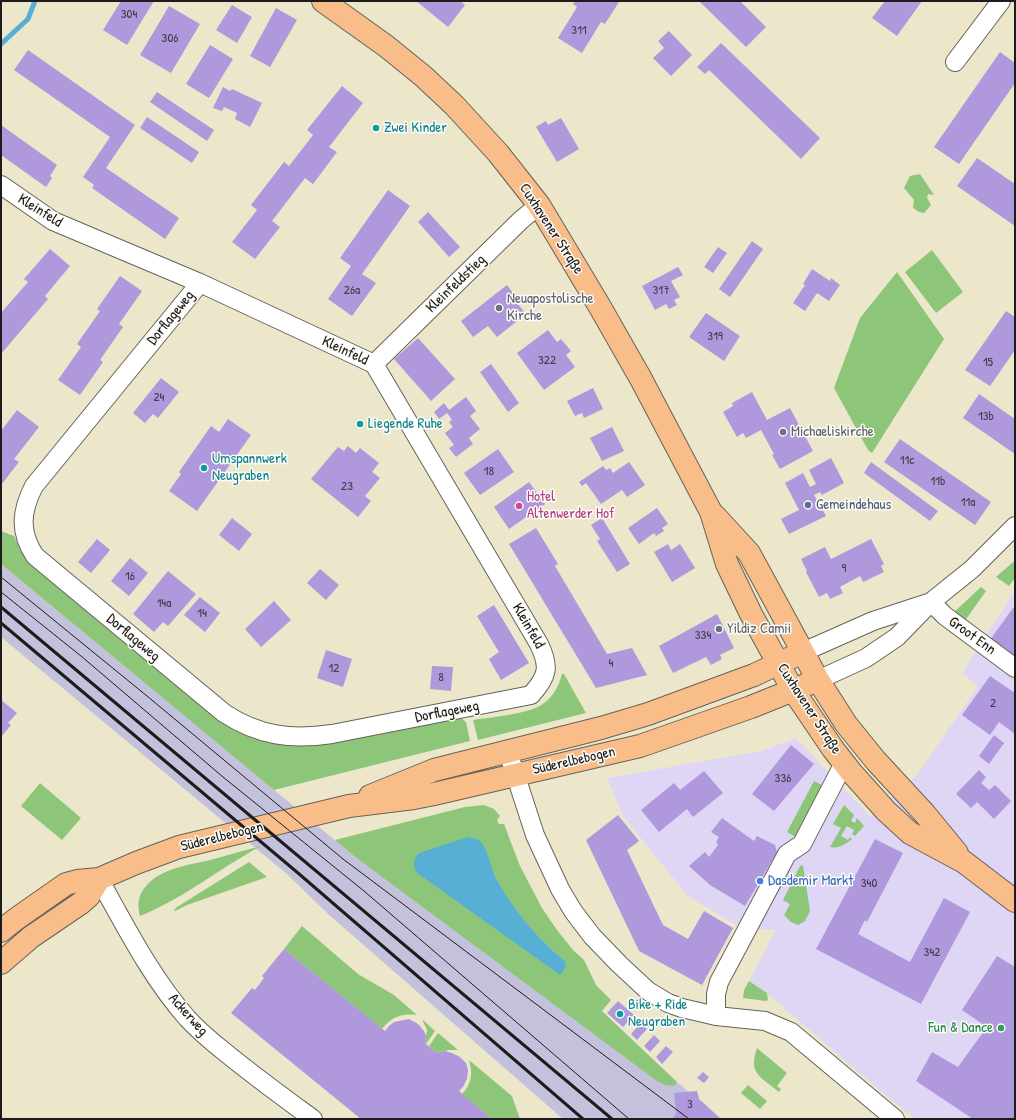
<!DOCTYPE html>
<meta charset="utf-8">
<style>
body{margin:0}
#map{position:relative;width:1016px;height:1120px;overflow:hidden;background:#ece7cb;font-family:"Patrick Hand",sans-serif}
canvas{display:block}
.frame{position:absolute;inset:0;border:2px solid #1c1c1c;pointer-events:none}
</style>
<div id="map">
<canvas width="1016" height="1120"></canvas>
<div class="frame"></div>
</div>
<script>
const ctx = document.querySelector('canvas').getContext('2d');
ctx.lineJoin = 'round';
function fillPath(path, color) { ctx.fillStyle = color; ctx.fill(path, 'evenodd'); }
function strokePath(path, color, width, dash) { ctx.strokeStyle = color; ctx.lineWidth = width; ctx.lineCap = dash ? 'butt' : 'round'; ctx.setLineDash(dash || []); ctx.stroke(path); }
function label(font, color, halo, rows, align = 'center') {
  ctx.font = font + ' "Patrick Hand",sans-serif'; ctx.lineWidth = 3; ctx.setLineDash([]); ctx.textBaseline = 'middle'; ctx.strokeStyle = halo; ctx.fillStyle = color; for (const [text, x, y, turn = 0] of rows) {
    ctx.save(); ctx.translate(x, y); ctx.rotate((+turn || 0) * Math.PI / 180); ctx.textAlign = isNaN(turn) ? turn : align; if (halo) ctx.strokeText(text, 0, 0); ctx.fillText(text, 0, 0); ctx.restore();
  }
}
fillPath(new Path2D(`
 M1015,591V1119H915L865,1078L767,993L749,981L776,930L741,928L688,896L623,816L607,778L762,751L796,738L870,816L918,774L978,686L962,673Z`), '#dfd5f5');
fillPath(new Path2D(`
 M1,564L354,856L677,1082L721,1119H563L327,913L287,874L1,637Z`), '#c3c1db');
fillPath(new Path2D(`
 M920,174L934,195L928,194L927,198L931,205L924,213L919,212L913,208L914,200L904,188L910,176Z
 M932,250L963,292L936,313L905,272Z
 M897,272L944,339L872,453L868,450L834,388L860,318Z
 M1,531L14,536L22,552L28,560L259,739L460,717L466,722L470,741L274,790L1,564Z
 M1013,562L1015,564V578L1009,586L996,577Z
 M981,587L986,591L964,622L952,614Z
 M562,674H564L586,713L478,740L473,720C491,717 531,714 544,703C554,696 559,685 562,674Z
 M814,781L826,787L799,839L787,832Z
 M40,783L81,818L62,840L21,806Z
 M484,805L494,809L500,816L497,820L499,824H504L520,866L542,908L557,930L573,950L584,960L596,985L611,1000L602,1011L677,1082L674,1086L665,1085L657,1081L354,856L335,840L465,807ZM482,843C486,854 490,866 496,878C512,910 537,938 565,961L419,853Z
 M844,805L854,815L851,821L855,823L857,818L864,826L855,836L852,834L854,830L847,826L841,836L848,840L850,837L852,839C846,844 838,849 830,847L841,828L833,824Z
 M261,846C220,868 183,899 140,916C137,905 138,894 147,885C162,868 189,865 210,860C227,855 244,851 261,846Z
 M249,862L267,877L187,905L175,911L174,910L177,907Z
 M803,865L810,911L805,921L798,925L791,922L784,915L790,904L783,900L800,866Z
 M302,926L358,974L394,995L417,1015C402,1013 391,1017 382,1029L284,949Z
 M749,981L767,993L768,1000L766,1001L743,998L744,990Z
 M422,1019L435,1031L426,1044L425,1043L427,1030Z
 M438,1033L458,1050H449L437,1053L429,1046Z
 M757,1048L787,1073L777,1086L781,1089L779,1092C760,1076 748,1074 757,1048Z
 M469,1060L512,1096L520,1119H492L462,1094C472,1083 473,1073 469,1060Z
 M748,1085L767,1101L760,1109L741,1093Z`), '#8ec679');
fillPath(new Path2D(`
 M468,837C473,838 479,839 482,843C488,851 491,868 496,878C513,910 537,938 565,961L566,967L560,975L417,873C412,865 413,860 419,853Z`), '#57afd4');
strokePath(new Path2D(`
 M1,44L28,19L35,1`), '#57afd4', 5);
fillPath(new Path2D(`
 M121,1H154L127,45L103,30Z
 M416,1H460L465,5L448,27Z
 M575,1L619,2L605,24L601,22L582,53L558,38L577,7L573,4Z
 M699,1H740L766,27L746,47Z
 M885,1H922L897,36L872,18Z
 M232,5L252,17L237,43L216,30Z
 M169,6L200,24L171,73L140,55Z
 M276,8L297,20L270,67L250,56Z
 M669,31L692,55L671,76L653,58L664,48L658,41Z
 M721,43L820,138L801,159L709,70L705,74L697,67Z
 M210,45L233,59L209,98L186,84Z
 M28,50L135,125L106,168L179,218L165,239L92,188L94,185L83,177L110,137L14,70Z
 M1000,52L1015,63V83L959,164L934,147Z
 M342,86L363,103L329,147L337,152L313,184L305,178L272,221L280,227L255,259L232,242L257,210L251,205L284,162L289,166L313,135L307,130Z
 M223,87L230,91L232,89L262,103L250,127L235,119L237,113L224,107L222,111L213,108Z
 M157,92L214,130L207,141L150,102Z
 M147,117L199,152L192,163L140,128Z
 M561,118L579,149L557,162L536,127L546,121L548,125Z
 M1,125L57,165L50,176L52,178L46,187L1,155Z
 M977,158L1015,184V226L957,186Z
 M388,190L410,206L362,274L376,283L352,316L328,299L351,266L340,258Z
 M428,212L460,247L449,257L418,222Z
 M752,241L763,249L730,297L719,289Z
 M718,247L727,253L713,273L704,267Z
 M50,249L70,266L45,296L48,299L1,354V313L28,282L24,279Z
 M678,267L683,275L671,281L680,297L674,300L677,305L669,309L666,304L655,310L642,286Z
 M812,269L830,281L831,278L840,285L829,301L817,293L805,311L793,303L805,285L803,284Z
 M120,276L142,291L119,324L123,327L100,360L103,362L80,395L58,380L81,347L77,344L100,311L97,309Z
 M507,285L519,301L517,303L526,314L497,337L488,326L473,337L461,321Z
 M1006,311L1015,317V350L990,386L965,370Z
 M706,313L740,336L724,361L689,337Z
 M548,330L557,342L561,339L571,351L566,355L575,367L544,390L517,353Z
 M418,338L455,379L431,401L394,359Z
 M491,364L519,403L508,412L480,372Z
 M161,378L179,392L158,418L153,414L145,423L133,413Z
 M593,388L603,409L584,418L582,413L575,416L567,401Z
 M752,392L767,420L790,408L813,451L780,469L772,455L774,454L761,430L746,438L743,433L737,437L723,412L733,406L732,403Z
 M979,394L1015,419V454L963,418Z
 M466,397L476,411L470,416L480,429L469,438L473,444L456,457L449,448L454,445L445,433L453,427L449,422L452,420L447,413L439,419L434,412L444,403L449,410Z
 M17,410L39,427L14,459L19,462L1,485V431Z
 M228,419L251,435L197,511L169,491L181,474L179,472L211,426L219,432Z
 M612,427L624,451L602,461L590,438Z
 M900,439L991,502L975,525L884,462Z
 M348,446L356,453L360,448L379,463L372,472L380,478L365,496L371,501L358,517L311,479L338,447L344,451Z
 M498,449L514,472L480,495L464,473Z
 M831,458L844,483L822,495L820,492L814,495L826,516L789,534L781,519L799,510L785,483L803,473L810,487L816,484L809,470Z
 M629,462L645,485L627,497L622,490L601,504L586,483L582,486L579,482L603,466L606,470L610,468L613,473Z
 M871,462L938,511L930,521L864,473Z
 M529,482L545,504L509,529L494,507Z
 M657,508L668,524L662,528L664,531L656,536L654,533L639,544L628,528Z
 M232,518L252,534L239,551L219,535Z
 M602,518L630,564L617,572L597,541L600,539L591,525Z
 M536,528L558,564L555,566L607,654L632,648L647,675L596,688L509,544Z
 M97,539L110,550L91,573L78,562Z
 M871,539L884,564L881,566L884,572L863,582L860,576L840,587L843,593L830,599L827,593L819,597L806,572L807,571L801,559L825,547L831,559Z
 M668,544L671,550L680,544L695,568L672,582L654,552Z
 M130,558L148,573L129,596L111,581Z
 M320,569L339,585L326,600L307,583Z
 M168,571L196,594L168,626L163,622L154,632L133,614Z
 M200,597L220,613L205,632L184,615Z
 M274,601L291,620L261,647L245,629Z
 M494,605L529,663L501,680L489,659L499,652L477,616Z
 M1013,608L1015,609V658L990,640Z
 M717,614L734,648L720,655L722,659L711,665L706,657L673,673L659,646Z
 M326,650L352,659L343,687L317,678Z
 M432,666L453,667L451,691L430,689Z
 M990,676L1015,693V734L999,722L990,735L962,715Z
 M1,700L17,713L8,723L11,725L1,737Z
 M994,735L1004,743L989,764L979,756Z
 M791,745L814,764L774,811L752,794Z
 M979,770L986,777L981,783L989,790L995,785L1011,801L994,819L977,802L971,808L956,794Z
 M704,771L723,793L693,817L687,809L659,832L641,810L674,783L680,790Z
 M618,815L639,841L627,850L663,925L688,939L704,911L733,928L702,985L639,951L586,840Z
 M722,818L754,841L757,836L775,845L777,852L745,906L710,885L689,866L705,852L709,857L718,845L716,842L719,837L711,832Z
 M875,839L903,853L867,922L865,920L858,934L910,962L944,898L970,912L921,1004L816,949Z
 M284,949L385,1031L389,1026L394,1022L409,1019L418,1024L424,1031L426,1036L425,1043L437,1053L445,1051L452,1053L460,1057L466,1063L468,1070L467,1079L463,1087L459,1091L492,1119H361L231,1013L252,988L255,990L264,978L262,976Z
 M997,956L1015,967V1119H973L916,1081L932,1052L958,1067L987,1027L962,1010Z
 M618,1001L634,1015L623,1027L607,1013Z
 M641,1023L647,1029L637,1040L631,1034Z
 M654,1035L660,1041L650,1052L644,1046Z
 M666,1046L673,1052L662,1064L656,1057Z
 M703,1072L709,1077L704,1083L697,1078Z
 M697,1091L699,1099L721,1119H672L676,1113L674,1093Z`), '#af98dc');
const minor = new Path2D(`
 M955,62L1001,1
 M1,185L53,221L200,283L374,364L539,644C550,667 548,676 531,695L332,734C291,740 259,736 224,713L35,556C19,532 21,511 34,486L200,283
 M374,364L521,220L539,205
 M931,602L945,616L1015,668
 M803,652L873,621L928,603
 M818,680L866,658L897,637L931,602L972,569L1015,526
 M508,752L535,835L560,889L573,911L592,936L619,964L648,991L668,1003L682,1008L716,1016L765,1021L791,1032L895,1119
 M99,879C126,927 151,977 187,1018C199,1031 212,1042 226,1053C254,1076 283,1097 313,1119
 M716,1016V994L719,982L787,854L802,844L844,763`);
const major = new Path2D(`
 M323,1L386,46L423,76L454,105L498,153L539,205L600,307L641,379L711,512L727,564L751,614L793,690L833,749L851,772L886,811L910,833L964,862L1015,901
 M715,516L749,553L818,680L846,724L876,761L925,814L957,853
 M370,796L434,770L601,728L648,714L754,675L803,652
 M1,931L16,919L66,884L77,881L99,879L136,863L179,847L349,806L414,798L434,794L640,746L751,707L818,680
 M1,963L31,937L81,903L89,896L99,879`);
strokePath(minor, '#656359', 20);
strokePath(major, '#656359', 24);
strokePath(minor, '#fff', 18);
strokePath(major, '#f8bd89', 22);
strokePath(new Path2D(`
 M1,577L147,696L343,859L689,1119
 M1,592L81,656L223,777L364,891L629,1119`), '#1c1c1c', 1);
strokePath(new Path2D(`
 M1,607L612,1119
 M1,623L298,873L583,1119`), '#1c1c1c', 3);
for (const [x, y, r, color] of [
 [376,128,4,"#0f9aa8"],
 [499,308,4,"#6b7280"],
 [360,424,4,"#0f9aa8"],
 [783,432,4,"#6b7280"],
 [204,468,4,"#0f9aa8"],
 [808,505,4,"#5c6f8a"],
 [519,506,4,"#d1479c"],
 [719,629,4,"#6b7280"],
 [760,881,4,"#3f7fe0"],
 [620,1014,4,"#0f9aa8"],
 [1001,1028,4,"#2e9e5b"]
]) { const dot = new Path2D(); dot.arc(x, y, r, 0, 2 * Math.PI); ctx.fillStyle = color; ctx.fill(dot); strokePath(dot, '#fdfcf7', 1.5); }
label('13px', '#413b4c', null, [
 ["304",129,15],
 ["311",579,31],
 ["306",170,39],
 ["26a",352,291],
 ["317",661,291],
 ["319",715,337],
 ["322",547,361],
 ["15",988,363],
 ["24",159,398],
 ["13b",986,417],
 ["11c",907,461],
 ["18",489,472],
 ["11b",938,482],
 ["23",347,487],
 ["11a",968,503],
 ["9",844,569],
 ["16",130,577],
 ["14a",164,604],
 ["14",202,614],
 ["334",703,636],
 ["4",611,664],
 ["12",334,669],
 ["8",441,678],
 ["2",993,704],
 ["336",783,779],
 ["340",869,884],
 ["342",932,953],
 ["3",690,1105]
]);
label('15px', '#0d838f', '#fdfcf7', [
 ["Zwei Kinder",384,128],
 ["Liegende Ruhe",368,424],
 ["Umspannwerk",212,459],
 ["Neugraben",212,476],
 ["Bike + Ride",628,1005],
 ["Neugraben",628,1022]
], 'left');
label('15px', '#1c1c1c', '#fdfcf7', [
 ["Kleinfeld",40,211,32],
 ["Cuxhavener Straße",551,229,57],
 ["Kleinfeldstieg",456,284,-44],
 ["Dorflageweg",171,318,-51],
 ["Kleinfeld",345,351,25],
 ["Kleinfeld",528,626,60],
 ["Groot Enn",972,636,36],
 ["Dorflageweg",133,638,40],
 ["Cuxhavener Straße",809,709,57],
 ["Dorflageweg",447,712,-11],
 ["Süderelbebogen",574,761,-13],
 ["Süderelbebogen",222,837,-14],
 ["Ackerweg",188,1015,48]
]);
label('15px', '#5b616d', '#fdfcf7', [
 ["Neuapostolische",507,299],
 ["Kirche",507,316],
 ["Michaeliskirche",791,432],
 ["Yildiz Camii",727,629]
], 'left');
label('15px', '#b23c85', '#fdfcf7', [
 ["Hotel",527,497],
 ["Altenwerder Hof",527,514]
], 'left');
label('15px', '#4e5e75', '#fdfcf7', [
 ["Gemeindehaus",816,505]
], 'left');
label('15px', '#366cbe', '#fdfcf7', [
 ["Dasdemir Markt",768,881]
], 'left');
label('15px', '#27864d', '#fdfcf7', [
 ["Fun & Dance",993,1028]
], 'right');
</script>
